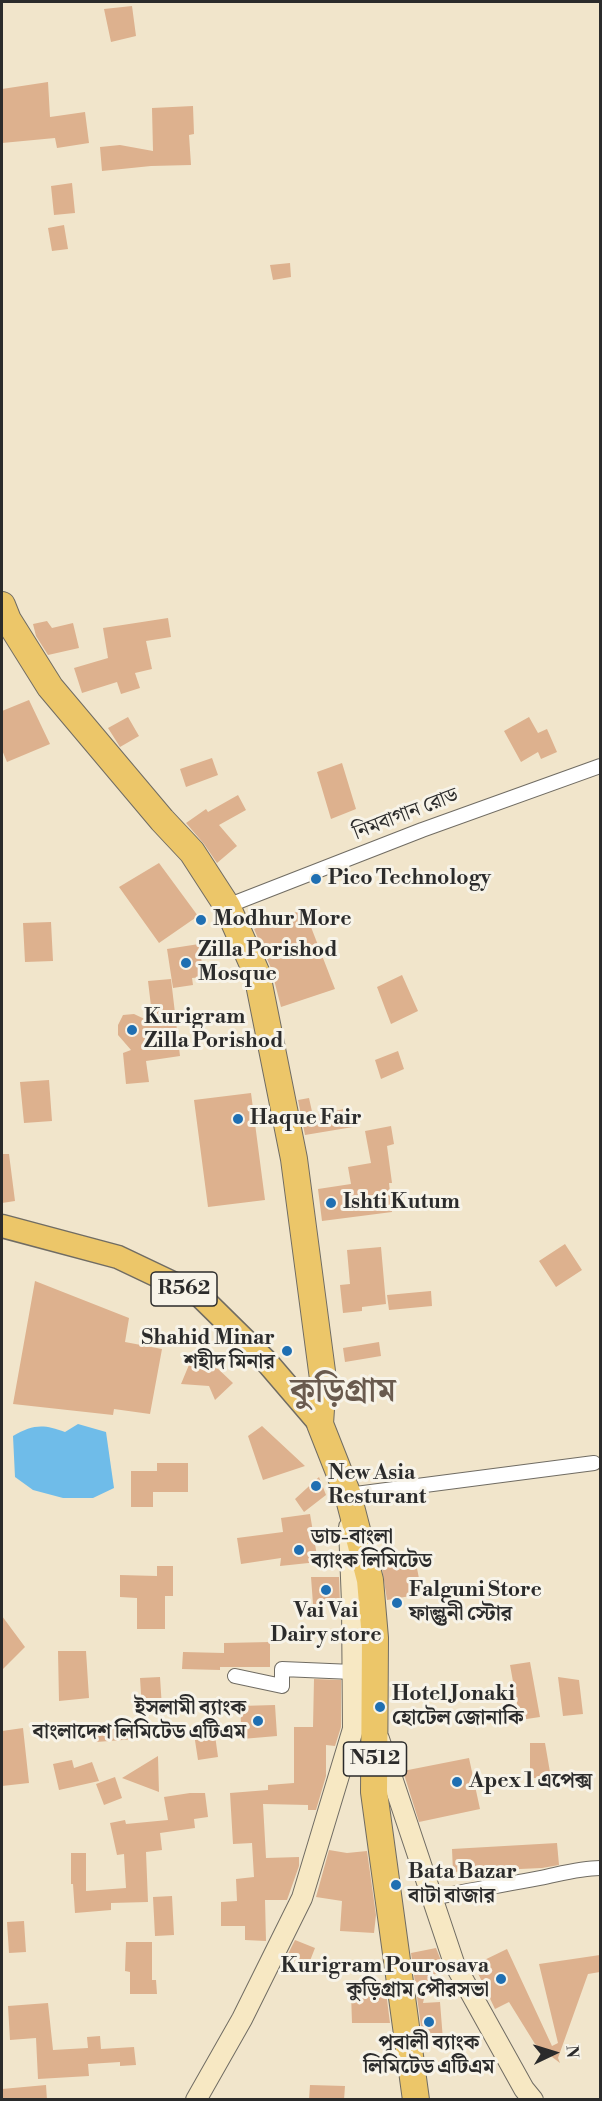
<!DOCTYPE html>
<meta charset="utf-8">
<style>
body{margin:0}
#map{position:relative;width:602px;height:2101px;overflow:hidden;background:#f1e5cb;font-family:"Libre Bodoni",serif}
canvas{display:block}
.frame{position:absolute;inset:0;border:3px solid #2b2b2b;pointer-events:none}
.north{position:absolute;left:524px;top:2023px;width:60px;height:60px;-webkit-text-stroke:4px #f7f3e8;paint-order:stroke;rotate:86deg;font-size:16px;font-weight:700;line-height:24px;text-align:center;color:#2b2b2b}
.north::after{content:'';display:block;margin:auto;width:21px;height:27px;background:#2b2b2b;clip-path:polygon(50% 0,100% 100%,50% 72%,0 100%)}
</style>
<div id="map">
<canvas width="602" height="2101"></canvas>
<div class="frame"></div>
<div class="north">N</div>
</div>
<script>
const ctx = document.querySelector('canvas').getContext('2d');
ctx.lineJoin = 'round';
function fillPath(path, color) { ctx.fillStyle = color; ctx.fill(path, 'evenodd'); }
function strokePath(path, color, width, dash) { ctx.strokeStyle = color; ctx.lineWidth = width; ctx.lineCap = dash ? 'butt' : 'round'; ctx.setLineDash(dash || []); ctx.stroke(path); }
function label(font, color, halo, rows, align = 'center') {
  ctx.font = font + ' "Libre Bodoni","Noto Serif Bengali",serif'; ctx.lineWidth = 6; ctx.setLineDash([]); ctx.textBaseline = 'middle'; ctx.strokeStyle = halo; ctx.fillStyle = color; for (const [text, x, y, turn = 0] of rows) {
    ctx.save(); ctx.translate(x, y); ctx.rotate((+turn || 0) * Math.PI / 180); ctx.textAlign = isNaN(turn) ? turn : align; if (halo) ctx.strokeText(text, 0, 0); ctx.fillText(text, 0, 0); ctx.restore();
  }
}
fillPath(new Path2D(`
 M78,1424L106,1432L114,1488L93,1498H63L33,1490L15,1477L13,1436C33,1424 44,1424 65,1432Z`), '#6fbce9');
fillPath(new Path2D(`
 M132,6L136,36L111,42L104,9Z
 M48,82L50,117L85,112L89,143L57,148L55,138L2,143V89Z
 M193,106L194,134L189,135L191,165L151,166L102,171L100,147L120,145L153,151L152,108Z
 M72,183L75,213L54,215L51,186Z
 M64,225L68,249L52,251L48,228Z
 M290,263L291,277L273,280L270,265Z
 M168,618L171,637L146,641L152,669L135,673L140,688L121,694L117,682L82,693L74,668L108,658L103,628Z
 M47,621L52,628L73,623L79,648L48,655L36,636L33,624Z
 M29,700L50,744L7,762L2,750V711Z
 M128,717L139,736L120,747L108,728Z
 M529,717L538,733L547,729L557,752L541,759L538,752L521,762L504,731Z
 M212,758L218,775L186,787L180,769Z
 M342,763L356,809L331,819L317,772Z
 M238,795L246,810L219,825L237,846L217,863L204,844L186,823L206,809L208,812Z
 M159,863L198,916L159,943L119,887Z
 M304,909L335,989L281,1007L271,968L254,929Z
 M51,922L53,961L25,962L23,923Z
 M199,944L204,977L192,978L193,985L173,988L167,949Z
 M402,975L418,1011L391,1024L377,987Z
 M171,979L180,1056L146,1061L149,1082L126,1084L123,1053L131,1050L118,1035V1025L123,1015L134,1014L153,1023L148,981Z
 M398,1051L404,1069L381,1079L375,1060Z
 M49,1080L52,1121L24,1123L20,1082Z
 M251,1093L265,1200L208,1207L194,1100Z
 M309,1098L313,1116L348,1108L353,1127L305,1135L298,1100Z
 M391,1126L394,1144L387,1146L392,1183H389L392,1212L322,1221L318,1189L351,1184L348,1167L371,1163L365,1131Z
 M2,1154H9L15,1201L2,1203Z
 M565,1244L582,1270L556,1287L539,1261Z
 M381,1247L386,1304L362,1307V1311L343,1313L340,1285L350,1284L347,1250Z
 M35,1281L129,1318L125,1342L162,1349L150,1414L114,1409L113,1415L13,1404Z
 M431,1291L432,1306L389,1310L387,1295Z
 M379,1342L381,1356L345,1362L343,1348Z
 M196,1348L233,1383L215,1400L209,1386L181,1384Z
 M262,1426L305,1466L263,1480L248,1436Z
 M157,1463H188V1492H153V1507H131V1471H157Z
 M319,1477L326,1495L304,1512L295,1499Z
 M310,1514L318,1562L280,1566L281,1558L241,1564L237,1538L283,1532L281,1518Z
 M416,1563L422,1594L387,1600L382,1568Z
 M157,1566H173V1596H165V1629H137V1598L120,1597V1575L157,1576Z
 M311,1577H339L340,1604H313Z
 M2,1616L25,1647L2,1670Z
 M270,1642V1667H220V1670L182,1669L183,1652L224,1653V1643Z
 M58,1651H86L89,1698L59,1701Z
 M530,1662L540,1717L520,1720L510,1665Z
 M160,1677L162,1708L142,1709L140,1678Z
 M558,1677L579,1680L583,1714L563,1716Z
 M314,1679L341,1680V1727L335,1746L326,1745V1776L316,1810H308V1805L263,1804L266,1858L299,1857V1866L287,1900H265L266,1941L245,1940V1926H221V1902L237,1901L236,1879L254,1877L252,1843L233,1844L230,1793L268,1790V1785L294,1783V1727H313Z
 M275,1705L277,1736L242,1739L240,1706Z
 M135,1722L136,1739L96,1742L95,1725Z
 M23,1728L29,1783L2,1786V1731Z
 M214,1728L218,1757L198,1760L194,1734L201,1730Z
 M530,1743H545L551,1778H530Z
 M158,1756L159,1792L122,1778Z
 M469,1758L480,1809L419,1822L403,1771Z
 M72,1760L74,1768L92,1762L99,1781L59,1790L53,1764Z
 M115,1777L122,1798L104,1805L96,1784Z
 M190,1793H205L208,1817L194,1819L195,1828L160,1833L162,1850L146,1852L148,1902L111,1903V1910L75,1913L73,1884H71V1853H86V1891L126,1888L124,1854L117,1855L110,1823L125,1820L126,1824L168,1820L164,1797Z
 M557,1843L559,1865L542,1868L453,1872L452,1849Z
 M329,1850L347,1853L367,1851L376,1915L374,1933L340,1931L342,1901L316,1897Z
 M172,1896L174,1935L155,1936L153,1897Z
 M24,1921L26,1952L9,1953L7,1922Z
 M295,1940L315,1948L308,1966L286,1958Z
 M126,1942H152V1980H156L157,1994H130V1972L125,1971Z
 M436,1948L445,1971L429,1976L423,2003L440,2002L443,2040L423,2041L411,1953Z
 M507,1949L552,2046L558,2043L539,1964L600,1955V1972L588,1974L558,2058L560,2063L535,2044L509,2002L495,2009L474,1965Z
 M386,1992L390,2023H352L351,1993Z
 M48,2003L53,2050L88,2048L87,2037L100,2036L101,2049L134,2047L136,2065L120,2066V2062L88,2064L89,2076L38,2079L36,2038L10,2040L8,2006Z
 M46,2085L47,2100H2V2089Z
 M310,2085L345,2086L344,2100H309Z`), '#ddb18e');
const street = new Path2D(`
 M227,906L422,830L600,766
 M348,1495L594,1463
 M235,1676L282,1686V1669L353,1672
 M433,1898C468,1890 504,1885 540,1878C560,1874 580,1868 600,1868`);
const secondary = new Path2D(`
 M379,1739L454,1963L524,2089L533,2100
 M196,2100L242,2019L302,1898L353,1729L352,1603L349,1527`);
const primary = new Path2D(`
 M2,1226L118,1257L200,1296L266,1361L320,1424`);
const highway = new Path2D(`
 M2,605L8,620L50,687L162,820L192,852L227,906L257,974L294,1159L323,1379L320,1424L348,1495L370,1580L375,1638L374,1792L416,2100`);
strokePath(street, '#706c63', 16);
strokePath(secondary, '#706c63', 22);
strokePath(primary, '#706c63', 25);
strokePath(highway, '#706c63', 28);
strokePath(street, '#fff', 14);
strokePath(secondary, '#f7e8c3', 20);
strokePath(primary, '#ecc669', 22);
strokePath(highway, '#ecc669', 26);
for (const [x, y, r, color] of [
 [316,879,6,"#1f6fb2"],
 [201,920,6,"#1f6fb2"],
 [186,963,6,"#1f6fb2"],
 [132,1030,6,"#1f6fb2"],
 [238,1119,6,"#1f6fb2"],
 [331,1203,6,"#1f6fb2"],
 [287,1351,6,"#1f6fb2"],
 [316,1486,6,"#1f6fb2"],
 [299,1550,6,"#1f6fb2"],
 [326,1590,6,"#1f6fb2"],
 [397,1603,6,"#1f6fb2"],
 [380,1707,6,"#1f6fb2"],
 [258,1721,6,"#1f6fb2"],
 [457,1782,6,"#1f6fb2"],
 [396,1885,6,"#1f6fb2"],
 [501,1979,6,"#1f6fb2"],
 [429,2022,6,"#1f6fb2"]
]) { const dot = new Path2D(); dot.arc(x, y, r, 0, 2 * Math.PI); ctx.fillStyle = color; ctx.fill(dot); strokePath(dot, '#f7f3e8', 2); }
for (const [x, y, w] of [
 [184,1289,66],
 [375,1759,63]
]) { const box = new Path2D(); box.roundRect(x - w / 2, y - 17, w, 34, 4.5); ctx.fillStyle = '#f7f3e8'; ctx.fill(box); strokePath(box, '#2b2b2b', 1.5); }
label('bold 20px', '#2b2b2b', null, [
 ["R562",184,1289],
 ["N512",375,1759]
]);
label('21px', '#2b2b2b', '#f7f3e8', [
 ["নিমবাগান রোড",406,815,-21]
]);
label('bold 21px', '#2b2b2b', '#f7f3e8', [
 ["Pico Technology",328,879],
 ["Modhur More",213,920],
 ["Zilla Porishod",198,951],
 ["Mosque",198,975],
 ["Kurigram",144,1018],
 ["Zilla Porishod",144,1042],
 ["Haque Fair",250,1119],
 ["Ishti Kutum",343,1203],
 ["Shahid Minar",275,1339,"right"],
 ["শহীদ মিনার",275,1363,"right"],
 ["New Asia",328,1474],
 ["Resturant",328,1498],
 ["ডাচ-বাংলা",311,1538],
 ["ব্যাংক লিমিটেড",311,1562],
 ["Falguni Store",409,1591],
 ["ফাল্গুনী স্টোর",409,1615],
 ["Vai Vai",326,1612,"center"],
 ["Dairy store",326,1636,"center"],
 ["Hotel Jonaki",392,1695],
 ["হোটেল জোনাকি",392,1719],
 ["ইসলামী ব্যাংক",246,1709,"right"],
 ["বাংলাদেশ লিমিটেড এটিএম",246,1733,"right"],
 ["Apex 1 এপেক্স",469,1782],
 ["Bata Bazar",408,1873],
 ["বাটা বাজার",408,1897],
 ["Kurigram Pourosava",489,1967,"right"],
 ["কুড়িগ্রাম পৌরসভা",489,1991,"right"],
 ["পূবালী ব্যাংক",429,2044,"center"],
 ["লিমিটেড এটিএম",429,2068,"center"]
], 'left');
label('bold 33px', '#695a4e', '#f7f3e8', [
 ["কুড়িগ্রাম",343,1393]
]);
</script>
